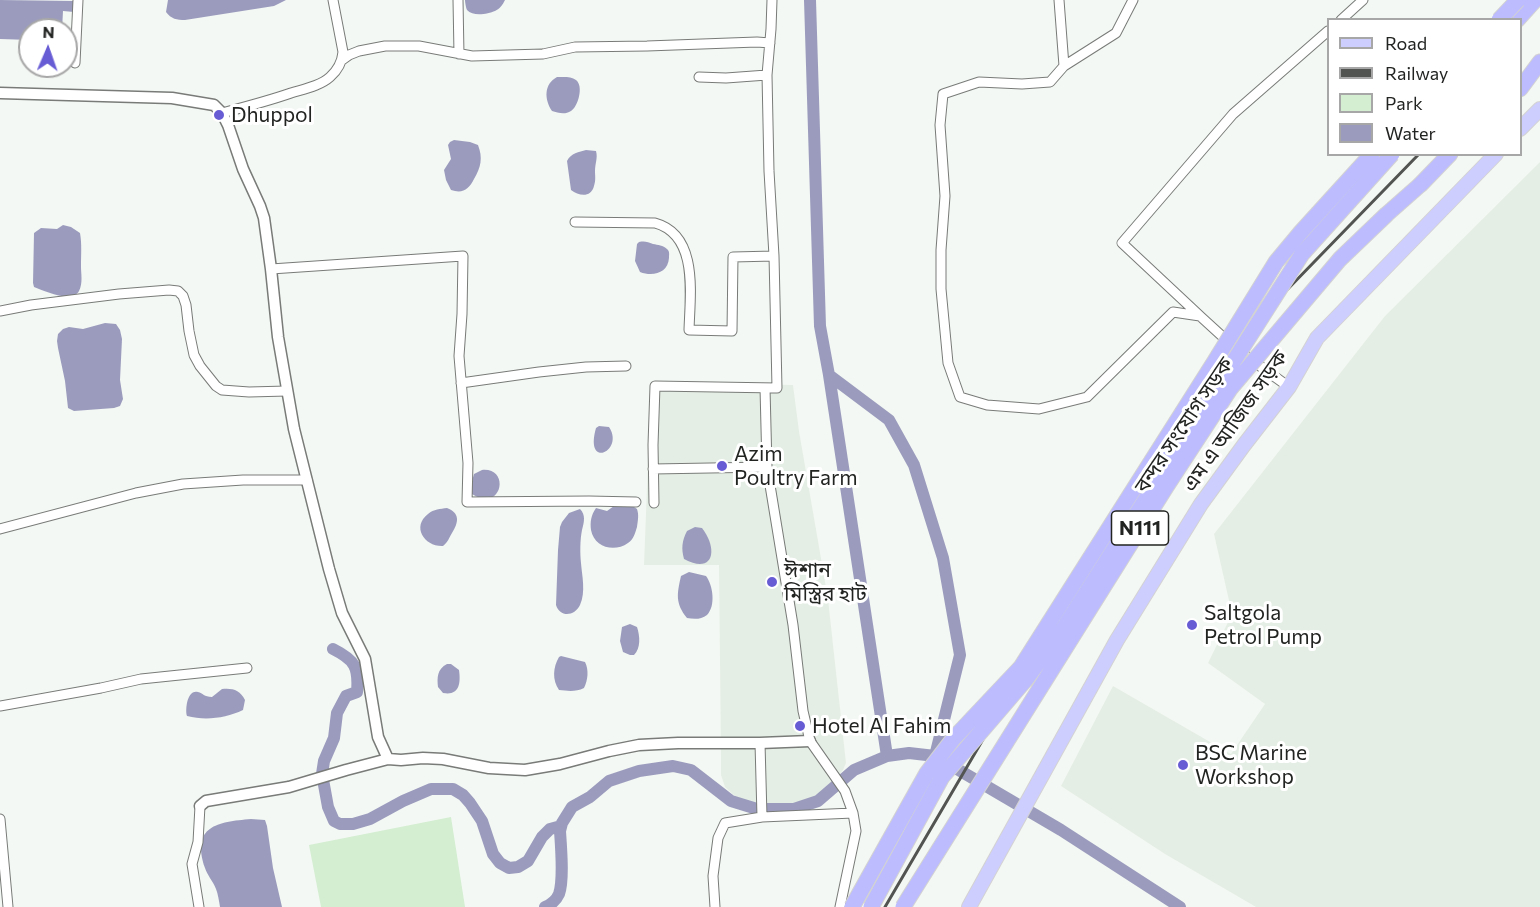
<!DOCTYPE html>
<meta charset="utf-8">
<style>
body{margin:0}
#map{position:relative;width:1540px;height:907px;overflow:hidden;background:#f4f8f4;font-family:Commissioner,sans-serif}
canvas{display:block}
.legend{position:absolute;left:1327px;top:18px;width:195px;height:138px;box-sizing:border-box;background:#fff;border:2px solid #a7a7a7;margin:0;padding:8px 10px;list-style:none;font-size:18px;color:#222422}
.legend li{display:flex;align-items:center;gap:12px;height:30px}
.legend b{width:30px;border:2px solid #a7a7a7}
.north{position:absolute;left:18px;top:18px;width:60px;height:60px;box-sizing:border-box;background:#fff;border:2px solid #a7a7a7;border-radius:50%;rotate:2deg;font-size:16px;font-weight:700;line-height:24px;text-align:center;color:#222422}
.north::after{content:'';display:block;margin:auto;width:21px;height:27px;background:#685cd5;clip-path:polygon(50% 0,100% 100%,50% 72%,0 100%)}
</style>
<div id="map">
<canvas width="1540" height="907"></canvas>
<ul class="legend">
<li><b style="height:8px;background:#cdcdfe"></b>Road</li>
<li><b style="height:8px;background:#525452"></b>Railway</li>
<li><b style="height:16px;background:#d3eed1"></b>Park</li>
<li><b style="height:16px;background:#9b9cbd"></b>Water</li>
</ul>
<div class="north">N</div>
</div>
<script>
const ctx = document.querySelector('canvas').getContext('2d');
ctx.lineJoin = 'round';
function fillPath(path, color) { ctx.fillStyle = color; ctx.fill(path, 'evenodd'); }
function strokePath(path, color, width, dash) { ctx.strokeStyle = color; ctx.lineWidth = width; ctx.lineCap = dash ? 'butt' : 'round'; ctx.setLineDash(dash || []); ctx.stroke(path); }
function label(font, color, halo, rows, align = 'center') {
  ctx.font = font + ' Commissioner,"Noto Sans Bengali",sans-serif'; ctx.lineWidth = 6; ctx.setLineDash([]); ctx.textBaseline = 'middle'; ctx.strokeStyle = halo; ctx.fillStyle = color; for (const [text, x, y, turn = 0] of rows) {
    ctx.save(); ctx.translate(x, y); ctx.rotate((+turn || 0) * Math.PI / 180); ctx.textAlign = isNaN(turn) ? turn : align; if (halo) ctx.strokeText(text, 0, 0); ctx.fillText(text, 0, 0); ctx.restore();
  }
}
fillPath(new Path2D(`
 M1540,162V907H1256L1165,854L1061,786L1113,686L1231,754L1265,704L1208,663L1232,614L1214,534L1385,316Z
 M651,382L793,385L799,431L828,599L846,763L843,770L832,783L815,797L794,803L772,806L754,803L737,798L725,787L721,775V759L719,565H644Z`), '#e5eee5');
fillPath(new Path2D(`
 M451,817L465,907H321L309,845Z`), '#d3eed1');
fillPath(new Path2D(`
 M0,0L75,1L74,12L63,11L62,30H30V40L0,39Z
 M168,0H286L274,6L185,20C177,20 171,19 166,12Z
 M465,0H505C503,4 500,9 495,11C488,14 473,17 467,10C466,8 465,2 465,0Z
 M557,77C563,77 571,76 576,80C584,86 578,107 571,111C565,115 558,113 552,111C544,99 544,84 557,77Z
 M454,140L470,142L478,145C483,158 481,167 474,179C469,189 463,194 451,190L446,180L444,170L451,159L448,145L450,142Z
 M586,150L596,151C598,158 595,163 595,171C595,176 596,180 594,186C591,198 579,196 571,190L567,161C571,153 579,152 586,150Z
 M63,225L71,227L80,233C82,244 81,255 81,267C81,274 83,283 79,291C72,304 45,291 34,287L33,283L34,233L41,228L57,229Z
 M639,242C645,241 648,242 653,244C658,245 663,245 667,249C670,252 669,254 669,258C668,273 653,277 640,272L635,261L637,244Z
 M105,323L116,324L120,330L122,339L120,380L123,399L120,406L114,408L74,411L68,408L65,381L58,348L57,341L58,334L63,329L69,327L83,329Z
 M599,426L609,427C625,451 584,470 596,428Z
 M482,470C511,467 502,514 472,494V481L474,474Z
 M614,506L634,507L637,509C639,515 638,520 637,527C635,533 634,539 628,543C614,553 594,547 591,530C590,522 591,515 596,508L607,511Z
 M447,508C460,513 459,522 452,533C449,538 448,542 443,546C425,547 411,527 428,514C434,509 440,509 447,508Z
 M580,509C586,515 584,522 582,530C580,540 580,553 581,563C582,576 586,592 580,605C575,616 560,618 556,605L558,550L560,527L562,522L569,513Z
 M695,527L702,528C719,550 713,575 684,559C681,548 682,541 687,531Z
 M689,572L706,576C713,585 716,606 707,615C701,620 693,619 687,618C675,603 677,594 681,576Z
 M630,624L637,627C640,636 641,648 634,655H630L623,652L620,641L622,627Z
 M561,656L585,662C589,670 588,680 584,688C576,692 568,691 559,690C552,680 553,667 559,657Z
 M447,664H451L459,670C461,684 459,696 443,693L438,687C437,678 437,669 447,664Z
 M222,689C233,688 240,690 245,700L243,710C226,718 206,721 187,716C185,710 187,689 198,692C203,693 204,697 212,697Z
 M251,819L265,820L267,826L273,868L282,907H220C219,901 218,894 216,889C213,881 207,875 205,868C191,826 217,822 251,819Z`), '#9b9cbd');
strokePath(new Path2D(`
 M810,0L820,326L829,375L889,420L914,465L943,558L960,655L935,756
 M829,375L887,756
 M333,649C355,660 359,667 357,692L346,696L337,713L334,738L324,761L322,774L328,807L334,821L340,824H353L370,819L403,801L431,789H453L463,795L470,803L482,821L493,854L500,863L509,868L518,867L528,861L542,837L550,829L561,826
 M545,907C552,904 556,901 559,894C564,880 561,847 560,831L562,823L572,807L590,797L609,781L639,771L673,766L691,770L731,801L757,809H794L818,801L854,770L887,756L909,753L935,756L1061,830L1180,907`), '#9b9cbd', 12);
const minor = new Path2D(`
 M458,0L459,54
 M1059,0L1064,66L1050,82L1022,84L979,82L943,94L940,125L945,196L941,250V289L948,363L960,397L987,405L1039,409L1087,397L1173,312L1200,316L1235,348L1289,387
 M1341,20L1363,0
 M342,60L349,55L359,51L385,46H419L472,56L543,54L575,47L647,46L757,42L770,43
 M75,63L78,0
 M1064,66L1116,33L1133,0
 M699,77L726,78L767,75
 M222,113C245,107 268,101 291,93C304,89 320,86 330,77C338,70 342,62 343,52L333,0
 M575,222L655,223C699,235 690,295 689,330L732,331L733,257L774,256
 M271,269L463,256L462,314L459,356L468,463L467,502L589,501L636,502
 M0,311L31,305L119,294L169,290L178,291L183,296L186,305L189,331L194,355L200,366L216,386L222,390L249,392L287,391
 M1200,316L1122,243L1233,114L1328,31
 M461,383L539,372L586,367L626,366
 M765,388L767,467L793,625L803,711L810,741L845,791L853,813L856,831L840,907
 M653,469L767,467
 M654,503L653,445L655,386L777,388L774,256L769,171L767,75L771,29L772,0
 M0,529L136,493L183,484L243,480H307
 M0,706L101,688L141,679L247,668
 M760,743L762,817
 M0,819L8,907
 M199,907L192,864L198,842L200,806
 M715,907L713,876L718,838L725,823L762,817L853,813`);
const tertiary = new Path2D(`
 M0,93L172,98L214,105L222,113L228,125L243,169L260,206L264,218L271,269L278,337L294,429L329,569L342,613L365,659L378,737L388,759
 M200,806L206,801L289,787L346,770L388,759L401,760L423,758L443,759L489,768L525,770L560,764L609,751L639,745L678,743H760L810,741`);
const primary = new Path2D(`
 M1520,129L1540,109
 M969,907L1117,640L1201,504L1244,445L1289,387L1317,338L1496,154`);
const trunk = new Path2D(`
 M1517,20L1535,0
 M1520,89L1540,62
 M1421,184L1450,154`);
strokePath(minor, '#787b78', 11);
strokePath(tertiary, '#787b78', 13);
strokePath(primary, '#d3d3d3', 16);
strokePath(trunk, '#d3d3d3', 17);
strokePath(minor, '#fff', 9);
strokePath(tertiary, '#fff', 10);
strokePath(primary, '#cdcdfe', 14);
strokePath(trunk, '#bcbcfe', 15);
strokePath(new Path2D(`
 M1510,20L1517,0
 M885,907L1109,524L1166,431L1235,348L1282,295L1419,154`), '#525452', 3);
const trunkBridge = new Path2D(`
 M1499,20L1518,0
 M852,907L927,773L954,738L1021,667L1215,361L1276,262L1301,232L1372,154
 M871,907L942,777L1027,678L1063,629L1302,254L1392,154
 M903,907L1166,487L1230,389L1340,259L1387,214L1421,184`);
strokePath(trunkBridge, '#d3d3d3', 17, []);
strokePath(trunkBridge, '#bcbcfe', 15);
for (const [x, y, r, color] of [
 [219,115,6,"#685cd5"],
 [722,466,6,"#685cd5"],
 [772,582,6,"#685cd5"],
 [1192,625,6,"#685cd5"],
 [800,726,6,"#685cd5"],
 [1183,765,6,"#685cd5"]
]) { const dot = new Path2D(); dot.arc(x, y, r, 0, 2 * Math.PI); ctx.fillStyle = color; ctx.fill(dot); strokePath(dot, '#fff', 2); }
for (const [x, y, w] of [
 [1140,528,57]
]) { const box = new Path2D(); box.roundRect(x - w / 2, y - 17, w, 34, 4.5); ctx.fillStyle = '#fff'; ctx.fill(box); strokePath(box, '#222422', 1.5); }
label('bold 20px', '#222422', null, [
 ["N111",1140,528]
]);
label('21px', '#222422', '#fff', [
 ["Dhuppol",231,115],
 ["Azim",734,454],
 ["Poultry Farm",734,478],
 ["ঈশান",784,570],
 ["মিস্ত্রির হাট",784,594],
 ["Saltgola",1204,613],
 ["Petrol Pump",1204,637],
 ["Hotel Al Fahim",812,726],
 ["BSC Marine",1195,753],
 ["Workshop",1195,777]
], 'left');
label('21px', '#222422', '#fff', [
 ["এম এ আজিজ সড়ক",1235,421,-55],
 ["বন্দর সংযোগ সড়ক",1184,425,-56]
]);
</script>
